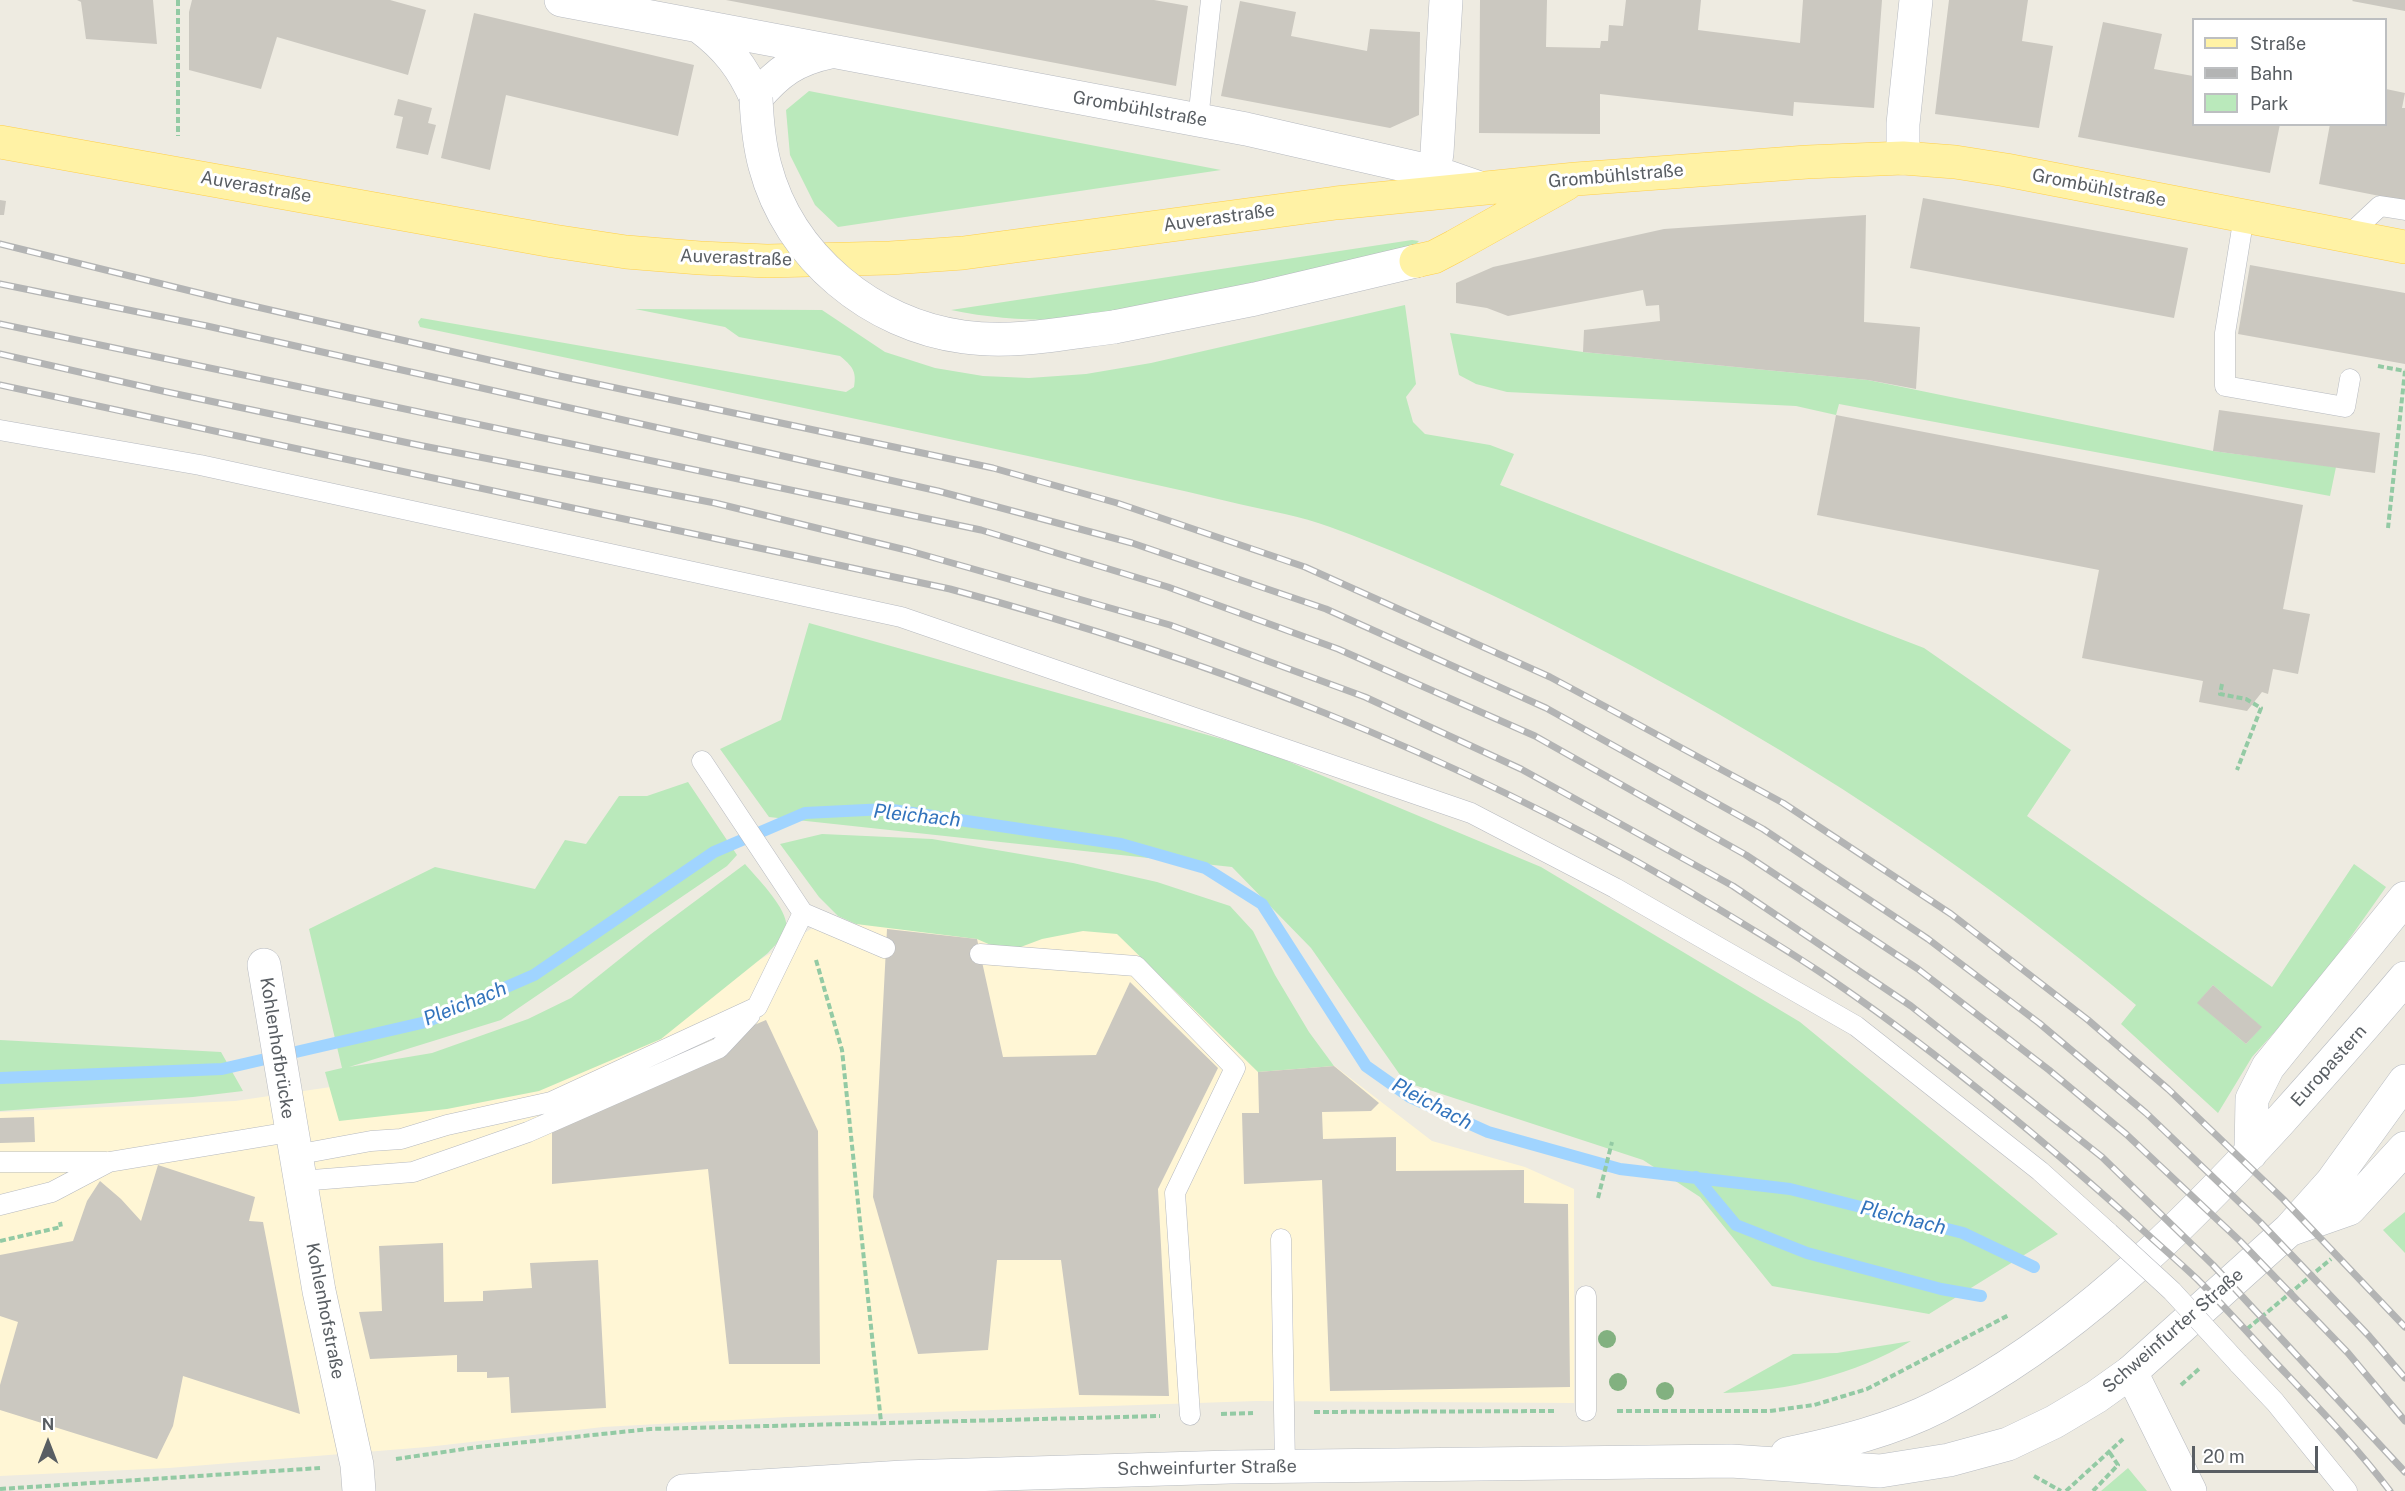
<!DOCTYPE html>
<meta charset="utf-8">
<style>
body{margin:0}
#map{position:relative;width:2405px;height:1491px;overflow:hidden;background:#eeebe1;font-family:"Public Sans",sans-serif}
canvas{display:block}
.legend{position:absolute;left:2192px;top:18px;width:195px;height:108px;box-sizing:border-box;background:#fff;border:2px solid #bdbfc1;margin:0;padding:8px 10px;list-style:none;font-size:18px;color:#595e63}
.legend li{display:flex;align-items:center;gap:12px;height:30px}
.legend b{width:30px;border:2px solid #bdbfc1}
.north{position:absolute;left:18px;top:1413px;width:60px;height:60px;-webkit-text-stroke:4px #fff;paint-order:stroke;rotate:0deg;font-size:16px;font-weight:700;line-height:24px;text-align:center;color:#595e63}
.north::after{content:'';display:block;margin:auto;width:21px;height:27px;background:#595e63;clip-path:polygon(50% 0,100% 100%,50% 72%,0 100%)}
.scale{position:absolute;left:2192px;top:1446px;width:126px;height:27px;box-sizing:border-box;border:3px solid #595e63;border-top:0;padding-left:8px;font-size:18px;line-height:21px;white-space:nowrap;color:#595e63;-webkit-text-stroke:4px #fff;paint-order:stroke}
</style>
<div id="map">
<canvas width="2405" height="1491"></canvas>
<ul class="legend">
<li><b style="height:8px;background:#fff2a5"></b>Straße</li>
<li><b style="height:8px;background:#b3b4b4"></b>Bahn</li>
<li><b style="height:16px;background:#bae9bb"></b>Park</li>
</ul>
<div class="north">N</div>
<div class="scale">20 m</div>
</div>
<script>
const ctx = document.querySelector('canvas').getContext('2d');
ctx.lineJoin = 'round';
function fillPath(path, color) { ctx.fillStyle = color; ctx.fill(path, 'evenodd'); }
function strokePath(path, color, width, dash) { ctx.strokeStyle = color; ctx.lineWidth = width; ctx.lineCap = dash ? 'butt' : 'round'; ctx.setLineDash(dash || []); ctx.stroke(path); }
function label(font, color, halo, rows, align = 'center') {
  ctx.font = font + ' "Public Sans",sans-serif'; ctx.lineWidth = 6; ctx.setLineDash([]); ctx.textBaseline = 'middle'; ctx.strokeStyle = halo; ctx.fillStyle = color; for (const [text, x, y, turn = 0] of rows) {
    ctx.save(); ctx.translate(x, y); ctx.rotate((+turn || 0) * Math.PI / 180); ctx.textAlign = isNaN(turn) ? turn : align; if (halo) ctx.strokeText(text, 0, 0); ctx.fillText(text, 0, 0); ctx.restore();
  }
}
fillPath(new Path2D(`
 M1065,910L1202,928L1319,1054L1432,1141L1525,1167L1574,1189V1403L1256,1401L787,1417L603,1427L427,1447L169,1468L0,1476V1112L235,1101L618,1045L816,926Z`), '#fff6d5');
fillPath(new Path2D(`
 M809,91L1221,170L838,227L815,205L790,155L786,110Z
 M1412,240L1419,241L1414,246L1092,319C1045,321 998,320 951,310Z
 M1405,305L1416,384L1406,397L1413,422L1425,434L1490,445L1514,454L1500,485L1924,648L2071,750L2027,816L2272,987L2354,864L2386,887L2316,986L2252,1057L2218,1113L2121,1024L2136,1005C1987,879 1825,771 1654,678C1550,621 1442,568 1330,527C1301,516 1269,511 1239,504C1169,487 1098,472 1028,456C826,412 623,370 420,327L418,322L421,318L846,392L854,387C857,371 852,366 840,356L739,337L725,327L635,309L822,310L885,352L935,368L983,376L1029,378L1086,374L1151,363ZM2213,985L2261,1027L2246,1044L2198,1003Z
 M1450,333L1583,352L1868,380L2213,451L2336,467L2330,496L1839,404L1836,415L1796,406L1507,392L1476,384L1459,375Z
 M809,623L1261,750L1541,867L1800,1022L2058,1234L1929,1314L1772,1286L1700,1197L1643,1160L1405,1082L1311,948L1232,867L769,817L720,749L781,720Z
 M688,782L737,855L727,866L501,1020L349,1067L432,1053L528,1019L571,998L651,934L745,864C757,878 783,904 786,922C788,934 775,945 768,953L661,1039L539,1091L447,1109L339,1121L325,1072L342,1068L309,929L435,867L535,889L565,840L586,844L619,796H647Z
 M822,834L932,839L1073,863L1157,882L1230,906L1253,931L1275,975L1309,1032L1334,1066L1258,1072L1117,934L1083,931L1042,939L1018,948L993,946L977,939L856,924L838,916L819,897L780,844Z
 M0,1040L221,1052L243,1091L193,1097L0,1111Z
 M2405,1212V1253L2383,1230Z
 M1911,1341C1854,1375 1789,1391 1723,1393L1793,1354L1837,1353Z
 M2128,1468L2147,1491H2101Z`), '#bae9bb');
strokePath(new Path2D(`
 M0,1078L222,1069L426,1022L534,975L714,852L805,813L886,809L1121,844L1205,868L1262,904L1366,1066L1410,1097L1488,1132L1620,1169L1790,1189L1963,1233L2034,1267
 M1696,1177L1736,1225L1807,1253L1941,1289L1981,1296`), '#a0d4ff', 12);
fillPath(new Path2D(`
 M77,0H153L157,44L86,39L81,2Z
 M192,0H390L426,10L408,75L277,37L261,89L189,70V12Z
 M726,0H1154L1188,6L1176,86Z
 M1480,0H1547L1546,47L1600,48L1601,41H1608L1609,25L1623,26L1626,0H1701L1698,30L1800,43L1803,0H1882L1874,108L1794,102L1793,116L1600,94V134L1479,133Z
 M1949,0H2028L2022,41L2053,46L2039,128L1935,114Z
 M2353,0H2405V11L2352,1Z
 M1240,1L1296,12L1291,36L1367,51L1370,29L1420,32L1419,115L1390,128L1221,96Z
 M474,13L694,65L678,136L506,95L490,170L441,158Z
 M2103,22L2162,34L2154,69L2193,76V124H2280L2270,173L2078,137Z
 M2386,89L2405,93L2402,108H2405V201L2319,184L2330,124H2386Z
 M398,99L432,108L428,123L436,125L428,155L396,148L403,117L394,115Z
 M1923,198L2188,248L2174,318L1910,268Z
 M0,200L6,201L4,215H0Z
 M1866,215L1864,322L1920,327L1916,389L1868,380L1583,352L1584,330L1660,321L1659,305L1646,306L1643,290L1508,316L1487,308L1456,303V283L1493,267L1664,229Z
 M2250,265L2405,293V364L2238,334Z
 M2219,410L2380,433L2375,473L2213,451Z
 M1836,415L2303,505L2283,609L2310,614L2298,674L2273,669L2268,694L2262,692L2247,711L2199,702L2203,681L2082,658L2099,570L1817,515Z
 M887,929L977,939L1003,1057L1096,1055L1130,982L1218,1068L1158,1189L1169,1396L1079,1395L1061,1260H997L988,1350L918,1354L873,1197Z
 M2213,985L2262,1027L2246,1044L2197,1003Z
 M766,1020L818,1131L820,1364H729L708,1169L552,1184V1111Z
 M1334,1066L1379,1103L1371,1111L1322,1112L1323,1139L1396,1137V1171L1524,1170V1203L1568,1204L1570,1387L1330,1391L1322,1180L1244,1184L1242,1113H1259L1258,1072Z
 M34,1117L35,1142L0,1143V1118Z
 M158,1165L255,1197L249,1221L263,1222L300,1414L183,1376L173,1426L157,1459L0,1410V1385L18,1322L0,1316V1255L73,1241L87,1201L100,1181L121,1199L141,1221Z
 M443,1243L444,1302L483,1301V1291L532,1288L530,1263L598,1260L606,1408L511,1413L509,1377L487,1378V1372H457V1355L370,1359L359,1312L382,1311L379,1246Z`), '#cbc8c0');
const lane = new Path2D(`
 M1198,120L1211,0
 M2244,216L2225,333V386L2345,407L2350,379
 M2348,236L2380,206L2405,210
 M0,430L200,465L901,617L1471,813L1615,888L1856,1026L2040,1171L2109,1233
 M702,761L803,913L885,948
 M980,954L1136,966L1235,1068L1175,1193L1190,1415
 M295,1155L371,1141L401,1139L447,1125L551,1102L757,1007L803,913
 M0,1162H106
 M300,1181L413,1172L528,1132L719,1048L750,1015
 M0,1205L52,1192L109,1162L290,1132
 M1281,1239L1285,1466
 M1586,1296V1411
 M2238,1363L2275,1402L2347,1491`);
const street = new Path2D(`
 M561,0L1246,129L1434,172L1477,187
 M700,27C727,47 743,68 756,98C778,72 796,59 830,52
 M1903,158V124L1916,0
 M1434,172L1437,153L1446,0
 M1114,327L1255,299L1416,261
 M264,965L319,1291L357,1465L359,1491
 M2131,1372L2190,1491`);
const secondary = new Path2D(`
 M2251,1153L2252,1099L2268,1067L2405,898
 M2290,1229L2332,1182L2405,1081
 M1787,1454C1839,1443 1892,1430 1939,1406C2072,1338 2179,1231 2279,1122C2322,1074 2364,1027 2405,978
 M683,1491L903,1477L1230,1467L1731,1461L1880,1471L1949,1460L2008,1444L2054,1422L2096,1397L2131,1372L2289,1230L2349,1209L2405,1148`);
const primary = new Path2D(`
 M0,142L553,241L626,252L700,258L767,261L890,258L963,253L1336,203L1576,179L1807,162L1903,158L1955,162L2006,170L2405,247
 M1416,261L1434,257L1455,246L1566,184`);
strokePath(lane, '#b6b9bf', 21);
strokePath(street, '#b6b9bf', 34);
strokePath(secondary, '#b7bbc1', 34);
strokePath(primary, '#ffcf49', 34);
strokePath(new Path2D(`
 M178,0V136
 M2378,366L2405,371L2388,528
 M2222,684L2220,694L2246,699L2261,708L2237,770
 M816,960L842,1050L881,1422
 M1598,1198L1612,1142
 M0,1241L61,1227L60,1222
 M2247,1329L2331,1259
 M2181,1385L2200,1368
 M1617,1411H1770L1814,1405L1867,1389L2009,1315
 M1314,1412L1556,1411
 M1221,1414L1253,1413
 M396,1459L478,1447L650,1429L1160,1416
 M2034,1476L2061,1491
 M0,1489L320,1468
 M2066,1491L2123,1439
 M2093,1491L2118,1465L2110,1453`), '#93caa4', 4, [6, 3]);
strokePath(lane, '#fff', 20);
strokePath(street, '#fff', 33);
strokePath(secondary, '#fff', 33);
strokePath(primary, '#fff2a5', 33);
const rail = new Path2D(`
 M0,244L231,301L550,374L993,468L1117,503L1305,567L1550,677L1606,707L1783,803L1951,914L2088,1020L2168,1089L2283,1199L2405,1327
 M0,284L207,326L938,491L1132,543L1326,609L1546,708L1763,829L1928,939L2039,1023L2146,1113L2260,1222L2369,1336L2405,1378
 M0,324L981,530L1168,587L1338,649L1535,736L1746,855L1918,969L2049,1070L2126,1134L2240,1241L2348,1353L2405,1421
 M0,354L167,392L423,446L715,503L910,551L1170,625L1365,697L1521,769L1733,886L1911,1006L2102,1157L2213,1265L2405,1472
 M0,385L950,589C1208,658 1449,752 1680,886C1727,914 1775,942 1820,972C1931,1047 2034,1132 2133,1221C2154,1241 2176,1259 2197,1279C2224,1306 2249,1334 2275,1362C2314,1403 2355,1445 2390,1491`);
strokePath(rail, '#b3b4b4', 7);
strokePath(rail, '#fff', 4.5, [14]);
const laneBridge = new Path2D(`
 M2109,1233L2172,1291L2238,1363`);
const streetBridge = new Path2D(`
 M756,98C757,121 759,144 765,166C789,257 872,325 964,337C1014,344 1065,333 1114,327`);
strokePath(laneBridge, '#b6b9bf', 21, []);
strokePath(streetBridge, '#b6b9bf', 34, []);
strokePath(laneBridge, '#fff', 20);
strokePath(streetBridge, '#fff', 33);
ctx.fillStyle = '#82b180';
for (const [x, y] of [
 [1607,1339],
 [1618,1382],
 [1665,1391]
]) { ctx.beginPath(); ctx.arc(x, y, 9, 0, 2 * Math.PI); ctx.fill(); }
label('18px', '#595e63', '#fff', [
 ["Grombühlstraße",1140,109,10],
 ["Grombühlstraße",1616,176,-5],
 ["Auverastraße",256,187,10],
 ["Grombühlstraße",2099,188,11],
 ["Auverastraße",1219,218,-8],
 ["Auverastraße",736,258,2],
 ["Kohlenhofbrücke",277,1048,81],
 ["Europastern",2329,1066,-48],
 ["Kohlenhofstraße",325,1311,79],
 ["Schweinfurter Straße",2173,1331,-41],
 ["Schweinfurter Straße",1207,1468,-1]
]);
label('italic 20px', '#3273bc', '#fff', [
 ["Pleichach",917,816,6],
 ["Pleichach",465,1004,-22],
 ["Pleichach",1432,1104,28],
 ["Pleichach",1903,1218,14]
]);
</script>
